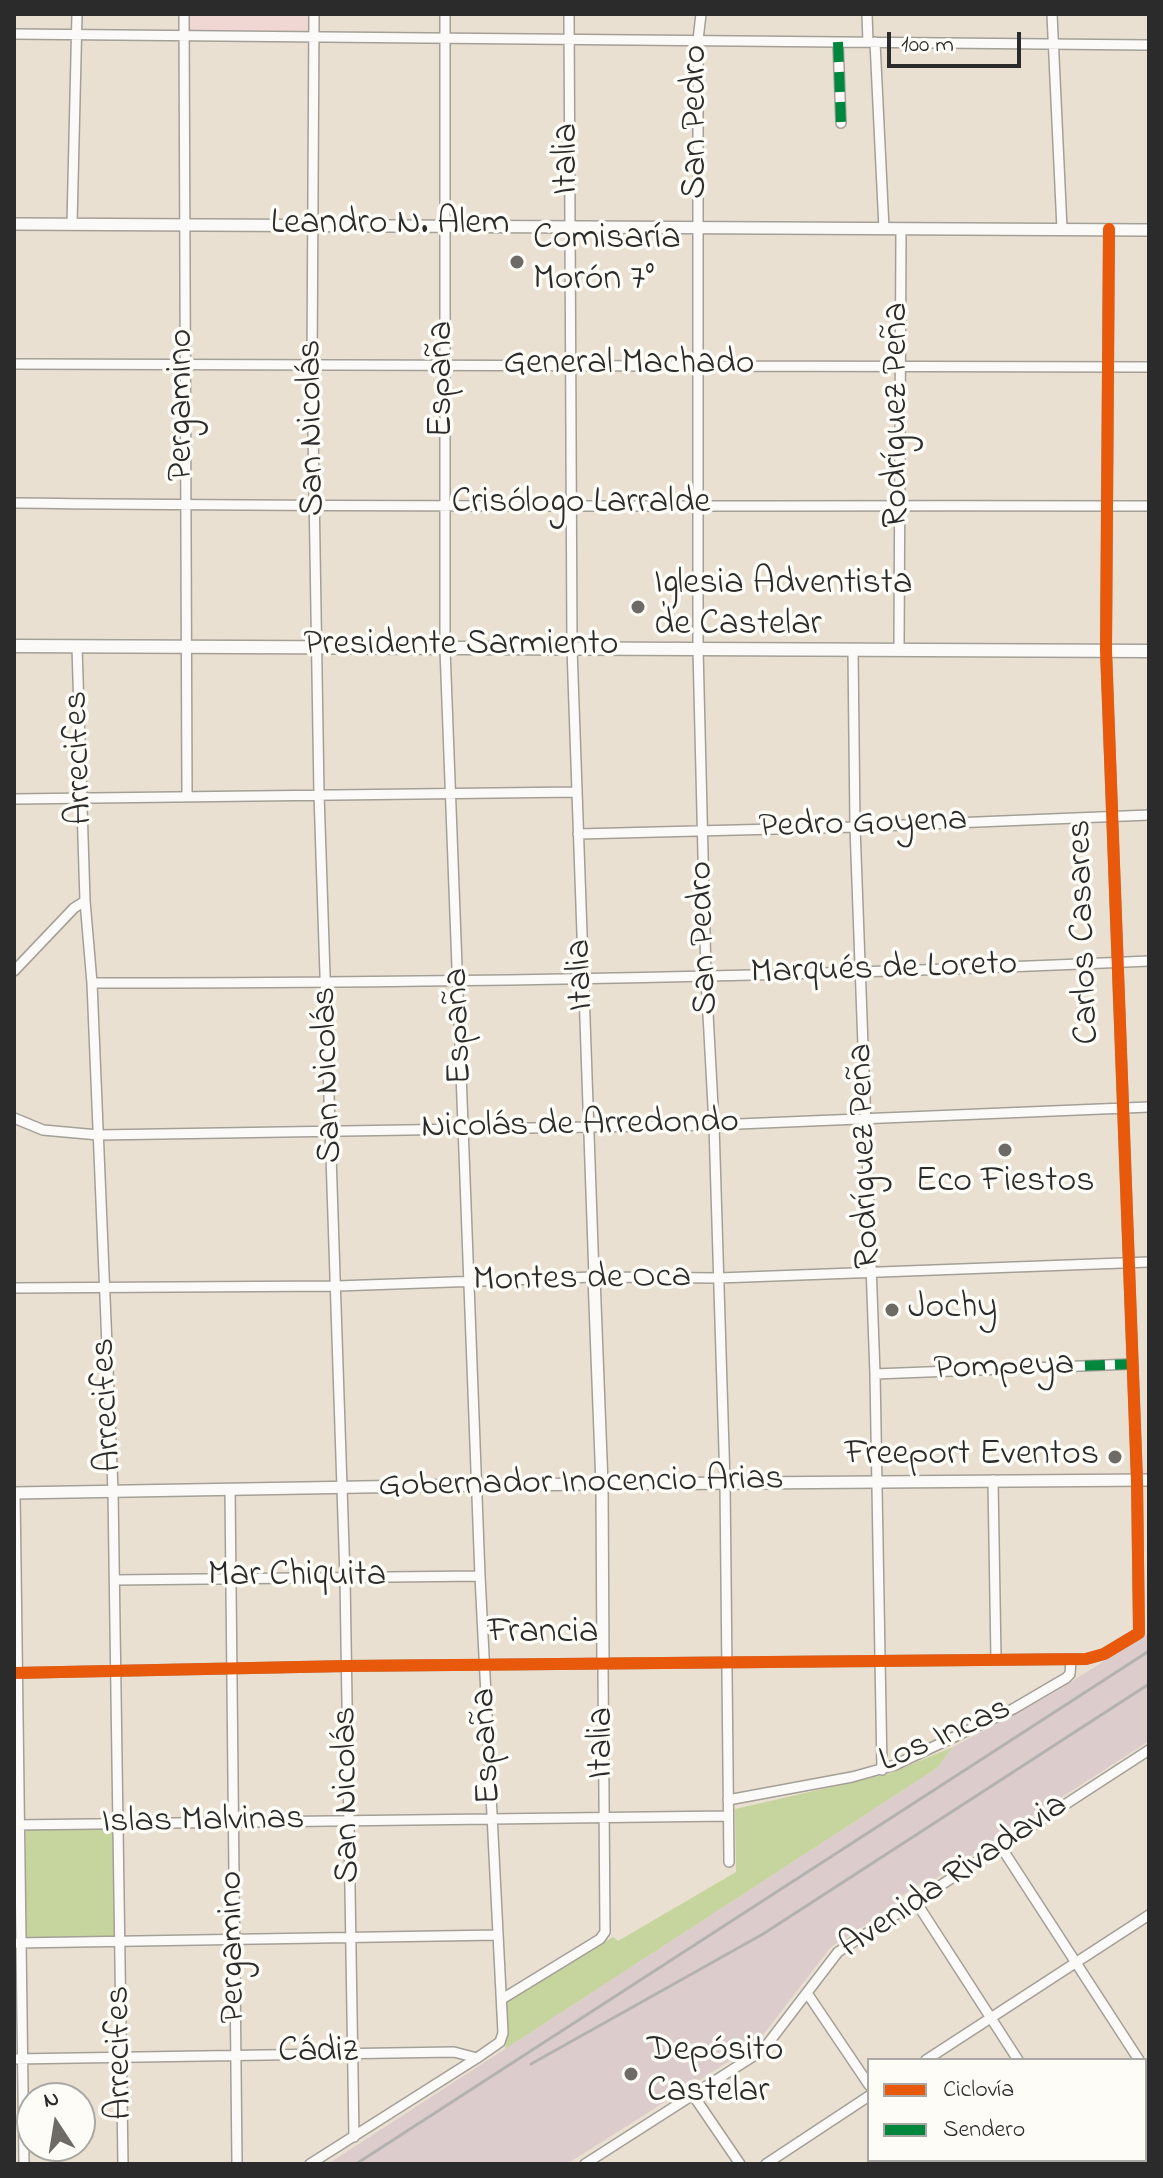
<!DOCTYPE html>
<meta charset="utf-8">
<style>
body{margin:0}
#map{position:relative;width:1163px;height:2178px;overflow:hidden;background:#e9e0d2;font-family:"Indie Flower",sans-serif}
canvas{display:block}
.frame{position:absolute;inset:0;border:16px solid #2b2b2b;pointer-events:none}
.legend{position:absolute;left:867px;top:2058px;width:280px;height:104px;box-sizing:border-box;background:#fdfcf7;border:2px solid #a9a8a5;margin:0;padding:10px 14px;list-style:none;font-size:24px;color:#2b2b2b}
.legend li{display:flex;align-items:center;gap:16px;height:40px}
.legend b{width:40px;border:2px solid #a9a8a5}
.north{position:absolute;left:16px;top:2082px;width:80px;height:80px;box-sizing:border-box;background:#fdfcf7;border:2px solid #a9a8a5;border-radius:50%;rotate:348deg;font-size:22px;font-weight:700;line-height:32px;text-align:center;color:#2b2b2b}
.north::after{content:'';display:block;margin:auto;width:28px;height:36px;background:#6e6a65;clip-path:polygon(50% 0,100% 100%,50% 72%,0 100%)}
.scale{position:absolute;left:887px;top:32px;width:134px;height:36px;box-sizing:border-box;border:4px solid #2b2b2b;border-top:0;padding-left:10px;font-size:24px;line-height:28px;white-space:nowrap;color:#2b2b2b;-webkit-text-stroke:6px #fdfcf7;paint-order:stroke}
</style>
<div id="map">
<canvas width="1163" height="2178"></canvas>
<div class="frame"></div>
<ul class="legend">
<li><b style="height:10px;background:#e8590c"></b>Ciclovía</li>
<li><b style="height:10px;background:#00873e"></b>Sendero</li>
</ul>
<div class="north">N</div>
<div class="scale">100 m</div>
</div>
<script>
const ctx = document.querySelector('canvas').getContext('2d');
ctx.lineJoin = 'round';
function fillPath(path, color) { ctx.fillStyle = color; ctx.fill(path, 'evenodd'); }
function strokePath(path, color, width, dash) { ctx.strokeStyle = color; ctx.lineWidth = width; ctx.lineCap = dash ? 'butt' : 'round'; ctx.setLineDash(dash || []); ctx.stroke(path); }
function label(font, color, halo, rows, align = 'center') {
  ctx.font = font + ' "Indie Flower",sans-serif'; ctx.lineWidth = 7; ctx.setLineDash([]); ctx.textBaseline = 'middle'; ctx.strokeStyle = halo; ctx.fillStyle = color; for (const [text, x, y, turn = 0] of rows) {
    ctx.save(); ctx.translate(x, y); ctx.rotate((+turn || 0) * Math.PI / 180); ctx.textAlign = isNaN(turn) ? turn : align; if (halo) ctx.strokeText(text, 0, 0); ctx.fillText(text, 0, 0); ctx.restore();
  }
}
fillPath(new Path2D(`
 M184,14H314V35H184Z`), '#f1d7d4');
fillPath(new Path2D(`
 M1149,1633V1741L927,1884L923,1882L897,1899L900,1903L831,1947L756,2044L567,2164H328L937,1768L953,1747L1050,1695Z`), '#dccdcc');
fillPath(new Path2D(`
 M953,1747L937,1768L505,2049L507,2038V2002L613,1937L618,1941L736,1872L735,1809L888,1774Z
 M113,1829L116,1938L25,1939L26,1830Z`), '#c6d49e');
const minor = new Path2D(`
 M184,14L187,796
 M314,14L312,368L319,794L345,1578L354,2137
 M569,14L572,648L594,1277
 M701,14L698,40V649L706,977L714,1125L725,1483L729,1862
 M867,14L868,42
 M1052,14L1062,229
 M14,34L1149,45
 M838,42L841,123
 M875,42L884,229
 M72,224L77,14
 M14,364C392,367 771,365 1149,367
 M14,503C392,508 771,505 1149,506
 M77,647L85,901L92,983L113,1491L123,2164
 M853,649L855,827L875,1374L882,1770
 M899,649L901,229
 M14,799L576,792
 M578,834L855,827L1149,815
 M14,971L74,908L85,901
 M92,983C444,983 797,977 1149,961
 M14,1118L43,1130L98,1135L714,1125L1149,1107
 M14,1288L337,1286L594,1277L719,1278L1149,1262
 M875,1374L1132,1364
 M993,1480L996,1659
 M230,1489L237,2164
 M15,1493L24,2164
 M115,1580L480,1576
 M14,1673L347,1666L1086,1659L1104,1654L1139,1633L1137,1480L1106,650L1109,229
 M728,1800L852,1777L895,1765L1013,1709L1066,1678L1070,1674L1071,1660
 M14,1825L728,1816
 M1001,1847L1139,2060
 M916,1902L1018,2060
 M17,1943L498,1935
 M807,1993L869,2085
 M502,1999L600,1939L605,1932L603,1665
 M14,2059L454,2052L477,2058
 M926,2060L1149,1915
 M1145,2070L1149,2076
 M693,2095L740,2164
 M1145,2098L1149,2095
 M918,2160L921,2164
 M1084,2160L1086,2164
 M310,2164L477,2058L500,2042L503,2033L480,1576L445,649V14
 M585,2164L763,2050L838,1952L1149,1750
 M766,2164L869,2096
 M1043,2164L1049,2160`);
const tertiary = new Path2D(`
 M14,224L1149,230
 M594,1277L602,1485L603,1665
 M14,1493L477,1485L1149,1480`);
const secondary = new Path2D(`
 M14,646L1149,651`);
strokePath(minor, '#a49f97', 12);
strokePath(tertiary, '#a49f97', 14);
strokePath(secondary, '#a49f97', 15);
strokePath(minor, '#fcfaf8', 9);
strokePath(tertiary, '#fcfaf8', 11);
strokePath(secondary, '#fcfaf8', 12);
strokePath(new Path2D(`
 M531,2064L763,1934L1149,1684
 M356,2164L1149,1651`), '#b3b2b0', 3);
strokePath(new Path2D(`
 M838,42L841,123
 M1055,1367L1132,1364`), '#00873e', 10, [20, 10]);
strokePath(new Path2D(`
 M14,1673L347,1666L1086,1659L1104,1654L1139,1633L1137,1480L1106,650L1109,229`), '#e8590c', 12);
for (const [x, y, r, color] of [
 [517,262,8,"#6e6a65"],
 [638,607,8,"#6e6a65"],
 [1005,1150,8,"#6e6a65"],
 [892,1310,8,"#6e6a65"],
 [1115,1457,8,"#6e6a65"],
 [631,2074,8,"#6e6a65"]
]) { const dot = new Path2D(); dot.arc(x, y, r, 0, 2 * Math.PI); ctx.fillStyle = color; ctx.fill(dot); strokePath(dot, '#fdfcf7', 3); }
label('36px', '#2b2b2b', '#fdfcf7', [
 ["San Pedro",698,122,-90],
 ["Italia",569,159,-90],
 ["Leandro N. Alem",390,226],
 ["General Machado",629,366],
 ["España",444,379,-90],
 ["Pergamino",184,405,-90],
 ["Rodríguez Peña",899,415,-90],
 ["San Nicolás",314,428,-91],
 ["Crisólogo Larralde",581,505],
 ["Presidente Sarmiento",461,647],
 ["Arrecifes",81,758,-92],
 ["Pedro Goyena",863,826,-2],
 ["Carlos Casares",1086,932,-92],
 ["San Pedro",706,938,-92],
 ["Marqués de Loreto",884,971,-2],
 ["Italia",583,975,-92],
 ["España",461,1026,-92],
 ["San Nicolás",330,1075,-92],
 ["Nicolás de Arredondo",580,1127,-1],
 ["Rodríguez Peña",867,1156,-92],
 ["Montes de Oca",582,1281,-1],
 ["Pompeya",1004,1369,-2],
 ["Arrecifes",109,1405,-93],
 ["Gobernador Inocencio Arias",581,1485,-1],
 ["Mar Chiquita",297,1578],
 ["Francia",543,1635],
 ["Los Incas",946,1737,-24],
 ["Italia",604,1743,-90],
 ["España",489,1746,-93],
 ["San Nicolás",349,1795,-91],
 ["Islas Malvinas",203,1823,-1],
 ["Avenida Rivadavia",955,1878,-34],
 ["Pergamino",235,1947,-91],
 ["Arrecifes",122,2053,-91],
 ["Cádiz",318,2054]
]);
label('36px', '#2b2b2b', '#fdfcf7', [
 ["Comisaría",533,241],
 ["Morón 7°",533,282],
 ["Iglesia Adventista",654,586],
 ["de Castelar",654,627],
 ["Eco Fiestos",1005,1184,"center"],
 ["Jochy",908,1310],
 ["Freeport Eventos",1099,1457,"right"],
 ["Depósito",647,2053],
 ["Castelar",647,2094]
], 'left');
</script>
